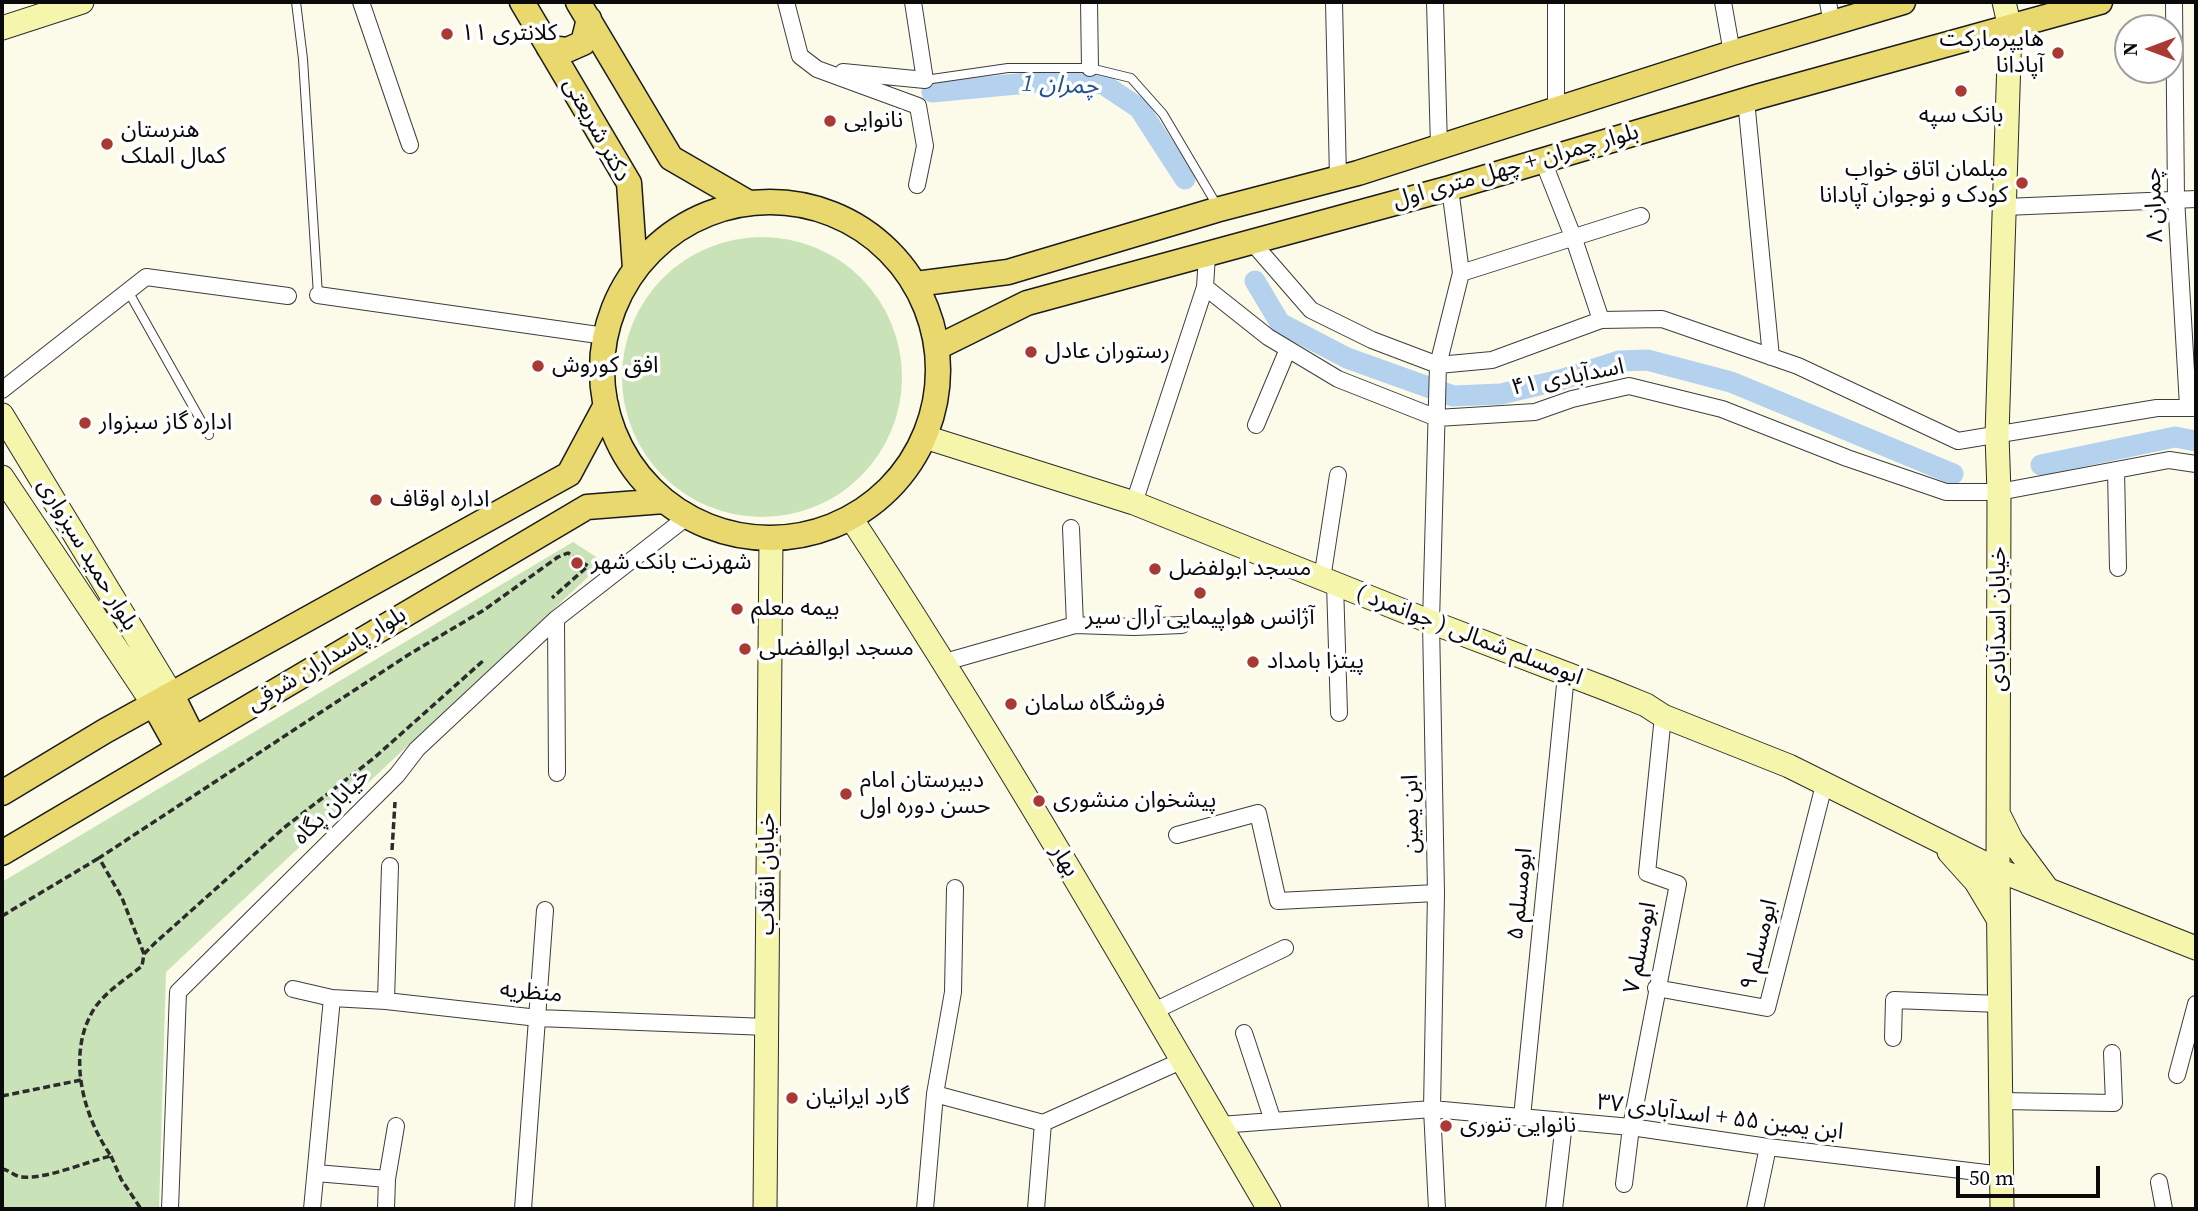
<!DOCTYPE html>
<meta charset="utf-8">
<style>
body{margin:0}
#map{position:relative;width:2198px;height:1211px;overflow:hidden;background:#fcfbe9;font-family:"Source Serif 4",serif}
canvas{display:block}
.frame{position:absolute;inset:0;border:4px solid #0a0a0a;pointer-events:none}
.north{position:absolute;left:2114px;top:14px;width:70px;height:70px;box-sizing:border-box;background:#fff;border:2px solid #9d9d9d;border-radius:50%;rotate:270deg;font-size:19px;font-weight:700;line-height:28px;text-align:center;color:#0a0a0a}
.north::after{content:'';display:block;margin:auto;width:24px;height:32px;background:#a83a33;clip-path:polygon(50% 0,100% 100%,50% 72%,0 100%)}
.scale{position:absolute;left:1956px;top:1166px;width:144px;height:32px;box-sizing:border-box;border:4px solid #0a0a0a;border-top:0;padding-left:9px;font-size:21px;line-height:24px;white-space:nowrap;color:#0a0a0a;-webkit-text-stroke:5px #fff;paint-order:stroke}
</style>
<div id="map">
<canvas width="2198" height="1211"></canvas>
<div class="frame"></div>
<div class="north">N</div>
<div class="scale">50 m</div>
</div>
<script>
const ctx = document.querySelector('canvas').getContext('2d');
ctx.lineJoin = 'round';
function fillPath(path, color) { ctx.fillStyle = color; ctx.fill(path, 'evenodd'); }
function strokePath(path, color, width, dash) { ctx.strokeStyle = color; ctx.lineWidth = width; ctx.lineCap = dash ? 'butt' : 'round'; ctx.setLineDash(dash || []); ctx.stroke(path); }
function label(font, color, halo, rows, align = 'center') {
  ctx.font = font + ' "Source Serif 4","Noto Sans Arabic",serif'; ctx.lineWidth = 7; ctx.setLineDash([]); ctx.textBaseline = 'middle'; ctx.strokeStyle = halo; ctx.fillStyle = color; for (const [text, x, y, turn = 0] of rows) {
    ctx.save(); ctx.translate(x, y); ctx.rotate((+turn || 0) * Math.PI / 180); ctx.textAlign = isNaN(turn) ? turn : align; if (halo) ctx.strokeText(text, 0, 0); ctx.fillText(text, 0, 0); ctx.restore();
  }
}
fillPath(new Path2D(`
 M622 377a140 140 0 1 1 280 0a140 140 0 1 1-280 0Z
 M573,542L604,562L166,972L159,1209H2V882Z`), '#c9e2b7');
strokePath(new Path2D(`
 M932,92L1049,81L1103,84L1139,108L1185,179
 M1255,281L1280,323L1347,358L1453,396L1501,394L1560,380L1619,361L1647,360L1731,382L1953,474
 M2041,465L2175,437L2196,441`), '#b4d2ee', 21);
const lane = new Path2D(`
 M296,2L303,59L318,295
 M925,80L1008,68H1090L1131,78L1163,114L1218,207
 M128,291L209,435`);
const street = new Path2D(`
 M361,2L410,145
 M786,2L800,56L817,69L918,106L925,146L917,185
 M1089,2L1090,68
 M1334,2L1338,178
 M1435,2L1439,147
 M1556,2V109
 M1723,2L1732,53
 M1828,2L1832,24
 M2174,2L2176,198L2188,406
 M843,72L925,80L913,2
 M1746,100L1771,357
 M1543,161L1574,239L1601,320
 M2005,207L2196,199
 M1251,241L1311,310L1372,340L1438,365L1492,360L1601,320L1662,319L1798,366L1958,441L2157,408H2196
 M1461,273L1641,216
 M1205,287L1268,337L1338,379L1437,418L1535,412L1572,399L1629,386L1722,409L1847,458L1946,492H1999L2169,460L2196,464
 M318,295L605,336
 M2,390L146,277L288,296
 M1256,425L1288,349
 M2116,470L2118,568
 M1134,503L1205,287L1207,255
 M1071,528L1075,625
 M1322,579L1338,475
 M1335,584L1339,713
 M556,619L557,773
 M945,662L1075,625L1134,627L1182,625
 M1177,835L1258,813L1278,901L1436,893
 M1656,988L1767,1008L1824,785
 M293,989L332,998L386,1001L538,1018L767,1027
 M386,1001L390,866
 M1154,1011L1285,948
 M1244,1033L1273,1121
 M1893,1038L1894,1000L2000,1004
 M2177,1075L2196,1004
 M935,1094L1043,1123
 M2002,1101L2114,1103L2112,1053
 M1522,1117L1566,675
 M1220,1125L1432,1109L1631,1127L1768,1147L2003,1175
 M316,1173L387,1179L386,1209
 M387,1179L396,1126
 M2159,1182L2164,1209
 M1624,1184L1631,1127L1678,884L1647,873L1663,716
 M170,1209L178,992L397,775L417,749L556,619L687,517
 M312,1209L332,998
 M523,1209L545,910
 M925,1209L935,1094L953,992L955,888
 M1036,1209L1043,1123L1181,1061
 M1437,1209L1432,1109L1436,893L1431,622L1438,365L1461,273L1450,188
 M1554,1209L1564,1123
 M1755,1209L1768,1147`);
const secondary = new Path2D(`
 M2,28L82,2
 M2,415L172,695
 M925,437L1134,503L1431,622L1609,690L1646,705L1663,716L1789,766L1998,870L2196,948
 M2,477L154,705
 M851,518C999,743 1133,977 1269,1209
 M2000,817L2012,841L2046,887
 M1949,852L1976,882L1997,917
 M765,1209L771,539
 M2002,1209L1998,870L1999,492L1997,435L2010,28L2004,2`);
const primary = new Path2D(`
 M522,2L629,183L635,269
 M578,2L671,158L747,202
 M549,48L567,50L583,43L589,19
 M602 370a168 168 0 1 1 336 0a168 168 0 1 1-336 0Z
 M916,284L1008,272L1216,210L1358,173L1732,53L1903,2
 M938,347L1027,303L1450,188L1760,96L2100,2
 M172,695L194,739
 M154,705L178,748
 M2,793L105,731L569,474L606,405
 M2,853L587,507L664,501`);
strokePath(lane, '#3d3d3d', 10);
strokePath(street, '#3d3d3d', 18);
strokePath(secondary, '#2c2c2c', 25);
strokePath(primary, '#1b1b1b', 27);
strokePath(new Path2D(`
 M392,850L395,802
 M2,916L99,858
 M144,954L122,898L99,858L408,655L484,610L558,557L568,553L588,566L552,598
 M2,1096L81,1080
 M111,1156L121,1179L141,1209
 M2,1169C10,1170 15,1177 22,1177C48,1179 85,1162 111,1156C83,1116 66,1054 94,1009C105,992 126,979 142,966L144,954L155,943L285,827L374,758L484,660`), '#2c2c2c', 3.5, [7, 3.5]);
strokePath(lane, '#fff', 8);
strokePath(street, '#fff', 16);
strokePath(secondary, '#f5f5ab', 23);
strokePath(primary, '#e8d86d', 24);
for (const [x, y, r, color] of [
 [447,34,7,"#a83a33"],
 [2058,53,7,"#a83a33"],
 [1961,91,7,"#a83a33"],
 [830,121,7,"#a83a33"],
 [107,144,7,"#a83a33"],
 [2022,183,7,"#a83a33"],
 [1031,352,7,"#a83a33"],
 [538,366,7,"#a83a33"],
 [85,423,7,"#a83a33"],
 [376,500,7,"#a83a33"],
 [577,563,7,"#a83a33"],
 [1155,569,7,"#a83a33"],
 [1200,593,7,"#a83a33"],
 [737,609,7,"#a83a33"],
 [745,649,7,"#a83a33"],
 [1253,662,7,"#a83a33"],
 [1011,704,7,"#a83a33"],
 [846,794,7,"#a83a33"],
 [1039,801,7,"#a83a33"],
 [792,1098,7,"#a83a33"],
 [1446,1126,7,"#a83a33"]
]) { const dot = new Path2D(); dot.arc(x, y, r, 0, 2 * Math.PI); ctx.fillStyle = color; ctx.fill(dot); strokePath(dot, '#fff', 2.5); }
label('23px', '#0a0a0a', '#fff', [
 ["کلانتری ۱۱",461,34],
 ["هایپرمارکت",2044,40,"right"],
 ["آپادانا",2044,66,"right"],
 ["بانک سپه",1961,116,"center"],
 ["نانوایی",844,121],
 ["هنرستان",121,131],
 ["کمال الملک",121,157],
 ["مبلمان اتاق خواب",2008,170,"right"],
 ["کودک و نوجوان آپادانا",2008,196,"right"],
 ["رستوران عادل",1045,352],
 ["افق کوروش",552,366],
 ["اداره گاز سبزوار",99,423],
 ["اداره اوقاف",390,500],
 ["شهرنت بانک شهر",591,563],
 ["مسجد ابولفضل",1169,569],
 ["بیمه معلم",751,609],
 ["آژانس هواپیمایی آرال سیر",1200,618,"center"],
 ["مسجد ابوالفضلی",759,649],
 ["پیتزا بامداد",1267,662],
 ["فروشگاه سامان",1025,704],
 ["دبیرستان امام",860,781],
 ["حسن دوره اول",860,807],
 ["پیشخوان منشوری",1053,801],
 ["گارد ایرانیان",806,1098],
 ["نانوایی تنوری",1460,1126]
], 'left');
label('23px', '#0a0a0a', '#fff', [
 ["دکتر شریعتی",596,130,61],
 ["بلوار چمران + چهل متری اول",1516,167,-16],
 ["چمران ۸",2155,205,-92],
 ["اسدآبادی ۴۱",1568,378,-11],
 ["بلوار حمید سبزواری",87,555,59],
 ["خیابان اسدآبادی",1999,619,-90],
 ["ابومسلم شمالی ( جوانمرد )",1469,636,21],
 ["بلوار پاسداران شرقی",327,660,-31],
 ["خیابان پگاه",332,807,-45],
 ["ابن یمین",1412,814,-91],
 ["بهار",1064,861,59],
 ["خیابان انقلاب",768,874,-90],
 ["ابومسلم ۵",1521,894,-84],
 ["ابومسلم ۹",1760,945,-76],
 ["ابومسلم ۷",1641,948,-79],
 ["منظریه",531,993,5],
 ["ابن یمین ۵۵ + اسدآبادی ۳۷",1720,1118,7]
]);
label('italic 24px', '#23528c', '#fff', [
 ["چمران 1",1060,86,2]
]);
</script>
